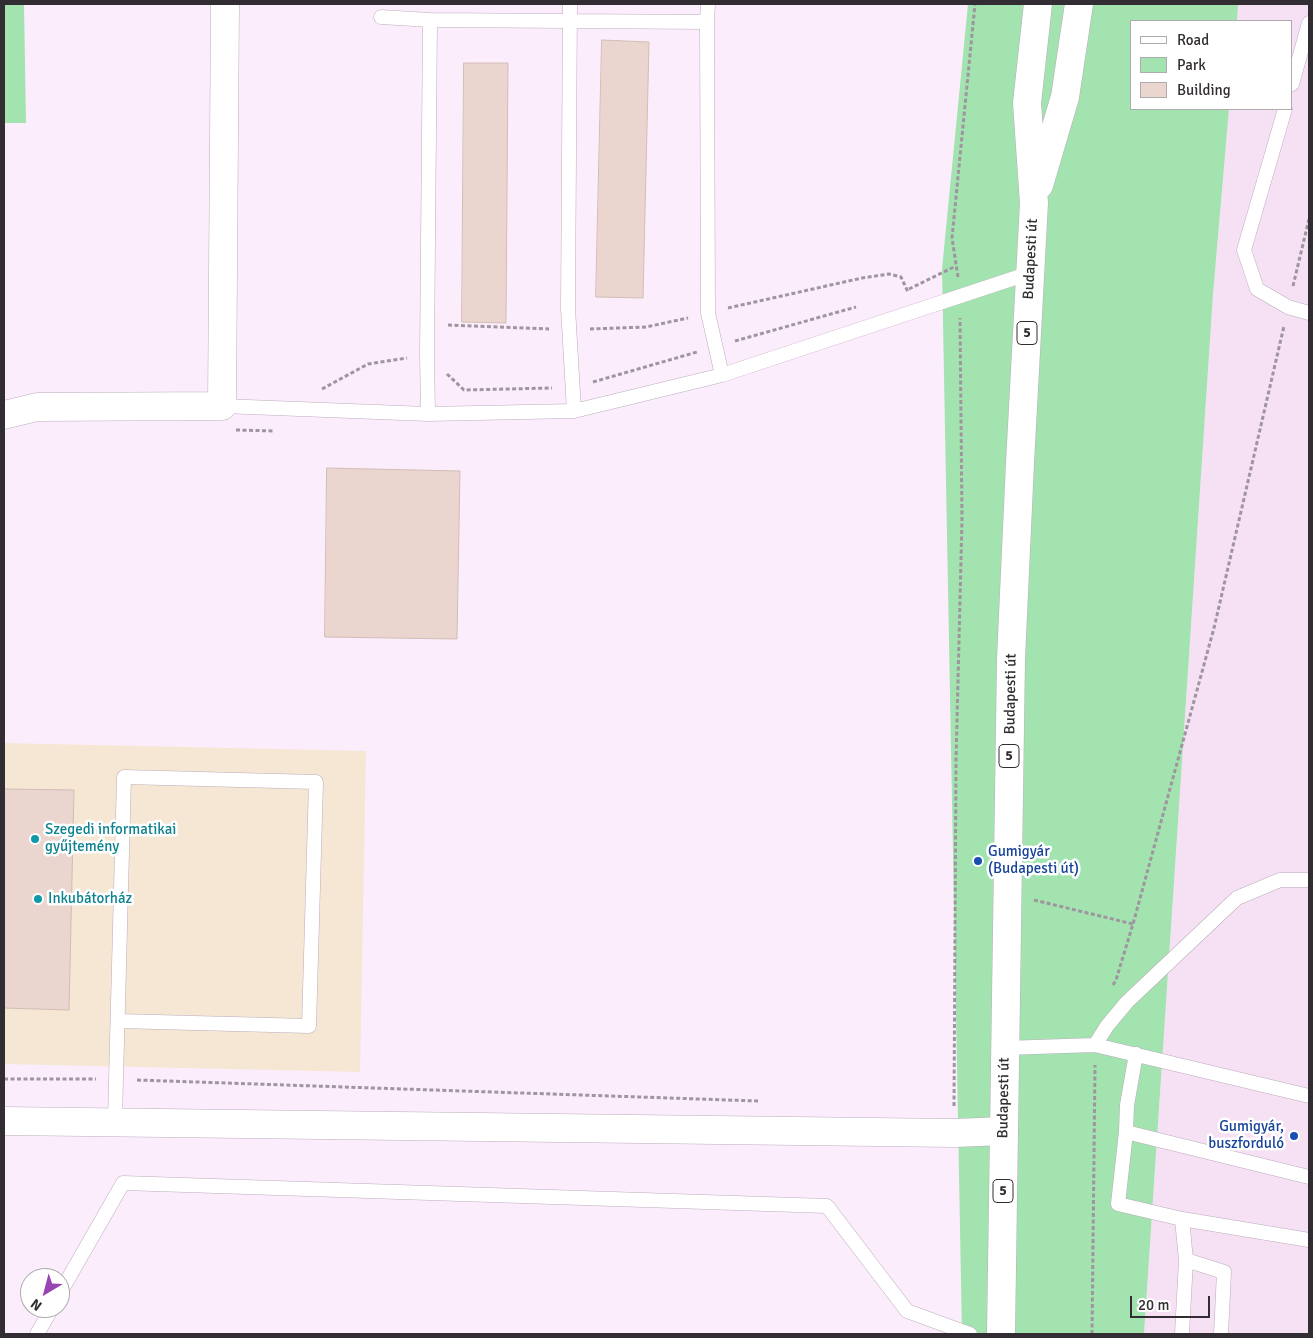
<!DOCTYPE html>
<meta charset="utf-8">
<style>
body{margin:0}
#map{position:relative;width:1313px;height:1338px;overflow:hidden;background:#fcedfc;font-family:Signika,sans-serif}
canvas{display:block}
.frame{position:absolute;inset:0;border:5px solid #322d32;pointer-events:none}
.legend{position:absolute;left:1130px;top:20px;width:162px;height:90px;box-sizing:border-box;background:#fff;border:1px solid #adabad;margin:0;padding:6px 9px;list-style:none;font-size:15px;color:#322d32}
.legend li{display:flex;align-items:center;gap:10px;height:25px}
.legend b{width:25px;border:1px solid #adabad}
.north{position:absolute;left:20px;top:1268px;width:50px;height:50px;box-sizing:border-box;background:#fff;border:1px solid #adabad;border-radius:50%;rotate:217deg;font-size:14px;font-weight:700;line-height:20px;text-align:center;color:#322d32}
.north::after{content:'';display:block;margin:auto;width:18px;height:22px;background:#9845b3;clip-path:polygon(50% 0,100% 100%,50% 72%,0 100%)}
.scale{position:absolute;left:1130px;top:1296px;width:80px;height:22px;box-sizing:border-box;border:2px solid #322d32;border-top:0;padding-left:6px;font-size:15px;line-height:18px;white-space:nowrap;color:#322d32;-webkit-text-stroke:4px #fff;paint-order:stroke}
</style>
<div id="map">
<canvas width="1313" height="1338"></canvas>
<div class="frame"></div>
<ul class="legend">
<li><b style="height:6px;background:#fff"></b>Road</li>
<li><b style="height:14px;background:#a2e3af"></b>Park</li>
<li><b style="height:14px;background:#ebd6cf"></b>Building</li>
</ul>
<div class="north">N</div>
<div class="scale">20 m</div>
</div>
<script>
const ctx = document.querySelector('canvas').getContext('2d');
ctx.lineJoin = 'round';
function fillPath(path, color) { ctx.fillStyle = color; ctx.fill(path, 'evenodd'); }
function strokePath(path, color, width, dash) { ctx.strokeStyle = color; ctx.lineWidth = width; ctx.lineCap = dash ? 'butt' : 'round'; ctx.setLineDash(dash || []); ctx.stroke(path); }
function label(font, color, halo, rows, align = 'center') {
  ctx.font = font + ' Signika,sans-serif'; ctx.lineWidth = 5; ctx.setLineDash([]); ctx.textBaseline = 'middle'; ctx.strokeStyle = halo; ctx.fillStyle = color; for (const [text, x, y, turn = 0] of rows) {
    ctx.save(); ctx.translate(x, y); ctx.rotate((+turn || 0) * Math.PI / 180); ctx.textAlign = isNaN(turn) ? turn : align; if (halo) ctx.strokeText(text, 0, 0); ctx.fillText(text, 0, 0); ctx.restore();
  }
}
fillPath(new Path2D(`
 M1238,4H1309V1334H1144L1213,294L1229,109H1292V21H1237Z`), '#f5e0f4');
fillPath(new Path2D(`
 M4,743L366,751L360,1072L4,1064Z`), '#f5e7d3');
fillPath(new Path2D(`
 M4,4H24L26,123H4Z
 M968,4H1238L1237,21H1132V109H1229L1213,294L1144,1334H962L942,269Z`), '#a2e3af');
const building = new Path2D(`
 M602,40L649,42L643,298L596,297Z
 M464,63H508L506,323L462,322Z
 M327,468L460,471L457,639L325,637Z
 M4,789L74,790L69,1010L4,1008Z`);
fillPath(building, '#ebd6cf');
strokePath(building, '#d1bdb6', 1);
const lane = new Path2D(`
 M570,4L568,308L574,411
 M708,4L707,22L708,313L722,375
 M381,17L430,20L707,22
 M1292,84L1309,23
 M1285,109L1244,250L1257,289L1288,307L1309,313
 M222,406L428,414L574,411L722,375L1030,273
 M428,414L427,354L430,20
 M1095,1045L1107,1026L1127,1002L1237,898L1280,880H1309
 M1005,1048L1095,1045L1309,1096
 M1136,1054L1127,1105L1126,1132L1309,1177
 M115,1123L116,1079L124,777L316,782L309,1026L118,1021
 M1126,1132L1118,1204L1182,1219L1186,1260L1182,1334
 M1182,1219L1309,1240
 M1186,1260L1224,1272L1221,1334
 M60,1293L123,1183L827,1206L907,1311L970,1334
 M37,1334L52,1308`);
const street = new Path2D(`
 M4,415L37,407L222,406L225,4
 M4,1121L954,1133L1004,1131`);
const primary = new Path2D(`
 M1039,185L1065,97L1079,4
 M1001,1334L1011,659L1020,463L1034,203L1027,103L1038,4`);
strokePath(lane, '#bbadbb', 15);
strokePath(street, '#bbadbb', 29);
strokePath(primary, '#bbadbb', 29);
strokePath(new Path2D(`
 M958,277L952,238L975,4
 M1293,286L1309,219
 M909,289L956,266
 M728,308L862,278L889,274L901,277L908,292
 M448,325L549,329
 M590,329L646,327L688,318
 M735,341L856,307
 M447,374L464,390L552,388
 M593,382L697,352
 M322,389L368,364L407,358
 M236,430L275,431
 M1034,900L1133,924
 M1113,985L1116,980L1133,924L1214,628L1284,326
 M4,1079H96
 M137,1080L758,1101
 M954,1106L956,761L962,520L960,318
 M1092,1334L1095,1065`), '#9f959f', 3, [4, 2.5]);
strokePath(lane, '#fff', 14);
strokePath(street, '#fff', 28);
strokePath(primary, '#fff', 28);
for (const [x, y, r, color] of [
 [35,839,5,"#0f9aa8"],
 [978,861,5,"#1a4fb4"],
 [38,899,5,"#0f9aa8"],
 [1294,1136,5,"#1a4fb4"]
]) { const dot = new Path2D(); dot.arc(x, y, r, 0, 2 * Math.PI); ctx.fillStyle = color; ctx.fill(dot); strokePath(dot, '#fff', 2); }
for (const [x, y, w] of [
 [1027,333,20],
 [1009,756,20],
 [1003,1191,20]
]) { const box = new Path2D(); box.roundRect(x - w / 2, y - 11.5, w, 23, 4); ctx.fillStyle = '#fff'; ctx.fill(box); strokePath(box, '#322d32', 1); }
label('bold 14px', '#322d32', null, [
 ["5",1027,333],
 ["5",1009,756],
 ["5",1003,1191]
]);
label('15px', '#322d32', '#fff', [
 ["Budapesti út",1031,259,-87],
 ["Budapesti út",1011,694,-89],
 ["Budapesti út",1004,1098,-89]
]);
label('15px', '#0d838f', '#fff', [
 ["Szegedi informatikai",45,830],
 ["gyűjtemény",45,847],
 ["Inkubátorház",48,899]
], 'left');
label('15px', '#164399', '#fff', [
 ["Gumigyár",988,852],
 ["(Budapesti út)",988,869],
 ["Gumigyár,",1284,1127,"right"],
 ["buszforduló",1284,1144,"right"]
], 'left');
</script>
